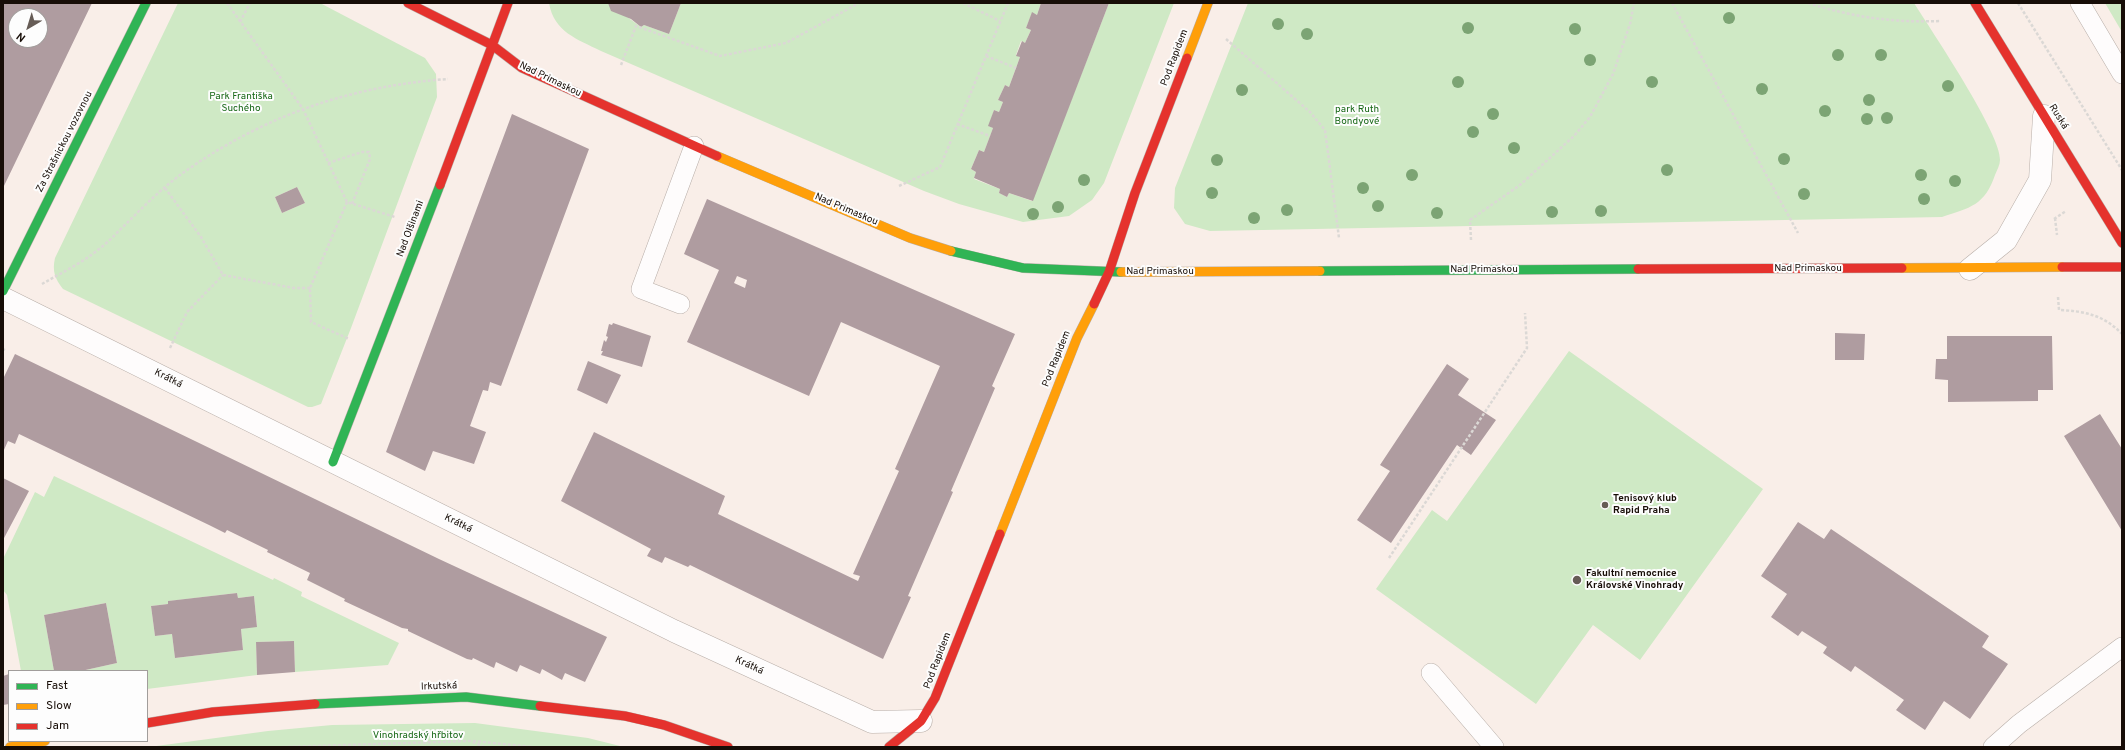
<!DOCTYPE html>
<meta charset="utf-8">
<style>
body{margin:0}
#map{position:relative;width:2125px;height:750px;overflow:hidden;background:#f9eee8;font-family:Overpass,sans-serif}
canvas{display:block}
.frame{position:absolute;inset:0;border:4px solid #170d07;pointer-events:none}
.legend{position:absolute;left:8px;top:670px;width:140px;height:72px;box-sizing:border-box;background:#fdfdfd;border:1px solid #a19d9b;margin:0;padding:5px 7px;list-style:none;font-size:12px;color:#170d07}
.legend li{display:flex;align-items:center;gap:8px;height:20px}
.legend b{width:20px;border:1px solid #a19d9b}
.north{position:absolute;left:8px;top:8px;width:40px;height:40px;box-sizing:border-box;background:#fdfdfd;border:1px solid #a19d9b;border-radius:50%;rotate:218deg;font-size:11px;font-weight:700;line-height:16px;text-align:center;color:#170d07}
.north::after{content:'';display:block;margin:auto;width:14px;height:18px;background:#665c56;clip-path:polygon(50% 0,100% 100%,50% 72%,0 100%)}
</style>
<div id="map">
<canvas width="2125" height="750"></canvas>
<div class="frame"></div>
<ul class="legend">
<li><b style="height:5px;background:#30b455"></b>Fast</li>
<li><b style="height:5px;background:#ff9f0a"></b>Slow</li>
<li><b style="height:5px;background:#e5322d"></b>Jam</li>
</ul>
<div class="north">N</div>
</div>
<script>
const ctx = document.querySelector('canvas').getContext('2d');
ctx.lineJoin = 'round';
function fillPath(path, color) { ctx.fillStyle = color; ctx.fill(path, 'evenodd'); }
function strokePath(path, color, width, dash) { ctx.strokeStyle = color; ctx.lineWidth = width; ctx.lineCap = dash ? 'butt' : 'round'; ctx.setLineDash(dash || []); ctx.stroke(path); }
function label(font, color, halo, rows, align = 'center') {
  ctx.font = font + ' Overpass,sans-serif'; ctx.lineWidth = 4; ctx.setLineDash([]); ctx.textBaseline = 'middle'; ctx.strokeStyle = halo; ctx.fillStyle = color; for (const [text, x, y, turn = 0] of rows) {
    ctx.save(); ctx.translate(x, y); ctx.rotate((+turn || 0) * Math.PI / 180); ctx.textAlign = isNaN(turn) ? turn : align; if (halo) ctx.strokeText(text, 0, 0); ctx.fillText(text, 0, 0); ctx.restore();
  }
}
fillPath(new Path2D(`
 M178,3H320L425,58L436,74L437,97L351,328L321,404L312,407H308L63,289C55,279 52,271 55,258ZM297,187L305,203L282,213L275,197Z
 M549,3H608L641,27L644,25L669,34L681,3H1041L1037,15L1032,13L1026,28L1031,30L1025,43L1021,41L1016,55L1020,57L1009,87L1005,85L998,100L1003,102L999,112L994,110L989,126L993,128L984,152L979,150L971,169L976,172L974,179L1000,189L999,193L1007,197L1009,193L1032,201L1109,3H1174L1104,183L1092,200L1069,216L1023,222L959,204L924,191L601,51C577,39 554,32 549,3Z
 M1248,3H1914C1931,30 2002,135 2000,160C2000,165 1997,170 1995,175C1985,205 1970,208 1942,217L1210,231L1185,224L1174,208L1175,188Z
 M2105,3H2122V32Z
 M1569,351L1763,489L1640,660L1593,625L1536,704L1376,589L1432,510L1447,521Z
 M54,476L273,580L274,578L302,592L301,596L399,643L388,665L295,672L294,641L256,642L257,675L147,689V671H81L117,663L106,603L44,615L54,671H21L7,595L3,590V559L35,492L44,497ZM237,593L238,598L254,596L257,626L241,629L243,650L175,658L172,634L155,636L151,606L168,604L169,601Z
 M475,723L588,738L624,747H149L268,731L332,725Z`), '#cfe9c5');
fillPath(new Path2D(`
 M3,3H92L3,188ZM16,16H40V40H16Z
 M608,3H681L669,34L644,25L641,27L631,19L611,11Z
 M1041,3H1109L1033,201L1009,193L1007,197L999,193L1000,189L974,178L976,172L971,169L979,150L984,152L993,128L988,126L994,110L999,112L1003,102L998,100L1005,85L1009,87L1016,68L1020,57L1016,56L1022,41L1025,43L1031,30L1026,28L1032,12L1037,15Z
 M512,114L589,149L501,386L490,382L488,391L483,390L470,426L486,432L474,464L433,451L425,471L386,452Z
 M297,187L305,203L282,213L275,197Z
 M707,199L1015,334L992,386L995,388L951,491L953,492L908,596L911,597L883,659L690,565L688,567L665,557L662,563L647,556L651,549L561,501L594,432L725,496L718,514L858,581L860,576L853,574L899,471L895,469L940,366L841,322L809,396L687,342L719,270L684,254ZM737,276L747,280L745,288L734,283Z
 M613,323L651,336L642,367L601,355L603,351H601L604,340L606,342L608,337L606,336L609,324L612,325Z
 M1835,333L1865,334L1864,360H1835Z
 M1947,336H2052L2053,390H2038V401L1948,402V380L1935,379L1936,359H1947Z
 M15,354L439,559L607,637L585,682L565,673L562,680L542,669L540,674L520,665L517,672L496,662L494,668L473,658L472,660L467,659L408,631V629L402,628L344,601L345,599L307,580L310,573L267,552L268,550L227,530L225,533L209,525L19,434L15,444L8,441L3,452V379Z
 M588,361L621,375L607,404L577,390Z
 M1447,364L1469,379L1458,395L1496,420L1471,455L1457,445L1391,543L1357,520L1390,471L1380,465Z
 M2100,414L2122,449V531L2064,436Z
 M3,478L29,491L3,540Z
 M1798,522L1824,539L1831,529L1989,636L1982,647L2008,664L1970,719L1944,701L1925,730L1896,710L1904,700L1855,666L1851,672L1823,653L1827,647L1802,631L1798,636L1771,617L1787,594L1761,576Z
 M237,593L238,598L254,596L257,627L241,629L243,650L175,658L172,634L155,636L151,606L168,604V601Z
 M106,603L117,663L81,671H54L44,615Z
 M294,641L295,672L257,675L256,642Z
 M9,674V704L3,705V676Z`), '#af9ca0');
const lane = new Path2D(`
 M2080,3L2122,74
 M680,304L641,289L694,146
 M1431,673L1494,747
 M1993,747L2019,724L2122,647`);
const street = new Path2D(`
 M1970,269L2006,240L2040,180L2044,116
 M3,298L674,631L872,722L921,721`);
const fast = new Path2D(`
 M951,251L1023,268L1121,272
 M1320,271L1638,269
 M3,291L146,3
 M333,462L440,185
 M315,704L466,697L540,706`);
const slow = new Path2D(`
 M1187,58L1208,3
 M717,156L910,238L951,251
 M1902,268L2062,267
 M1121,272L1320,271
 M1000,534L1077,338L1094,304
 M10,747L45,741`);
const jam = new Path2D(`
 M408,3L492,45L522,68L717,156
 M1975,3L2122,243
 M440,185L508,3
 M2062,267H2122
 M1638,269L1902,268
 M1094,304L1109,272L1135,193L1187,58
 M540,706L625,716L664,725L728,747
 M147,723L213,712L315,704
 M889,747L921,721L935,698L1000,534`);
strokePath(lane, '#b8aea8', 20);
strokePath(street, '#b8aea8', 23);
strokePath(fast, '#b8aea8', 10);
strokePath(slow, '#b8aea8', 10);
strokePath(jam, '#b8aea8', 10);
strokePath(new Path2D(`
 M227,3L303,109L347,202L395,217
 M963,3L1000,21
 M1672,3L1798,233
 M1808,3C1852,17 1894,23 1940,21
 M2018,3L2122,170
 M240,22L250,3
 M1226,39L1310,112L1325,130L1339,238
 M986,56L1016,68
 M621,65L636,26L720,56L786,43L859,3
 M957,124L990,136
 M328,163L362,152H369L370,159L352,204
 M899,186L940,167L1008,3
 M165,188L201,237L223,275L294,288H310
 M347,202L310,288L311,322L349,339
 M2055,218L2057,235
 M2054,219L2066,211
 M1471,240L1470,220L1520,185L1574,136L1590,117L1613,74L1630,24L1634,3
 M42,284C61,273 82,263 99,249C109,242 117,232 126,224C146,204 166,184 190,168C269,114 352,86 448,79
 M2058,297L2059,310C2084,311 2104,315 2122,334
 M170,348L187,312L223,275
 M3,349L5,350
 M1389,558L1527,348L1525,313
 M473,741L532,747
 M283,747L471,741L484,747`), '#dbd8d5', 2.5, [3, 2]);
strokePath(lane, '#fefcfc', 19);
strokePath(street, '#fefcfc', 22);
strokePath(fast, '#30b455', 9);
strokePath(slow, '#ff9f0a', 9);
strokePath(jam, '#e5322d', 9);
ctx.fillStyle = '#7ca474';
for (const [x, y] of [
 [1729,18],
 [1278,24],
 [1468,28],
 [1575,29],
 [1307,34],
 [1838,55],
 [1881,55],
 [1590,60],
 [1458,82],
 [1652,82],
 [1948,86],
 [1762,89],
 [1242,90],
 [1869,100],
 [1825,111],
 [1493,114],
 [1887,118],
 [1867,119],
 [1473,132],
 [1514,148],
 [1784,159],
 [1217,160],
 [1667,170],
 [1412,175],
 [1921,175],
 [1084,180],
 [1955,181],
 [1363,188],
 [1212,193],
 [1804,194],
 [1924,199],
 [1378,206],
 [1058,207],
 [1287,210],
 [1601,211],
 [1552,212],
 [1437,213],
 [1033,214],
 [1254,218]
]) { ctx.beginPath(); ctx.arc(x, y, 6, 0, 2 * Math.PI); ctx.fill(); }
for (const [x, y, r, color] of [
 [1605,505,4,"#665c56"],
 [1577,580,5,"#665c56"]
]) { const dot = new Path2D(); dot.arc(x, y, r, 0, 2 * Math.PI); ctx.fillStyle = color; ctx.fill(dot); strokePath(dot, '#fdfdfd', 1.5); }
label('10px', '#170d07', '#fdfdfd', [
 ["Pod Rapidem",1175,58,-69],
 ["Nad Primaskou",550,80,26],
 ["Ruská",2058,117,58],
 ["Za Strašnickou vozovnou",65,142,-63],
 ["Nad Primaskou",846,210,23],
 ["Nad Olšinami",411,229,-69],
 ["Nad Primaskou",1808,269],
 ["Nad Primaskou",1484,270],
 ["Nad Primaskou",1160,272],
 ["Pod Rapidem",1057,359,-68],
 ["Krátká",168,379,27],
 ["Krátká",458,524,26],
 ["Pod Rapidem",938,661,-69],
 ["Krátká",749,666,25],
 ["Irkutská",439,687,-2]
]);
label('10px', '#166715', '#fdfdfd', [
 ["Park Františka",241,97],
 ["Suchého",241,109],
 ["park Ruth",1357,110],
 ["Bondyové",1357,122],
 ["Vinohradský hřbitov",418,736]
]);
label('bold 10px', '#170d07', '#fdfdfd', [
 ["Tenisový klub",1613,499],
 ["Rapid Praha",1613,511],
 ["Fakultní nemocnice",1586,574],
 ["Královské Vinohrady",1586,586]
], 'left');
</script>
